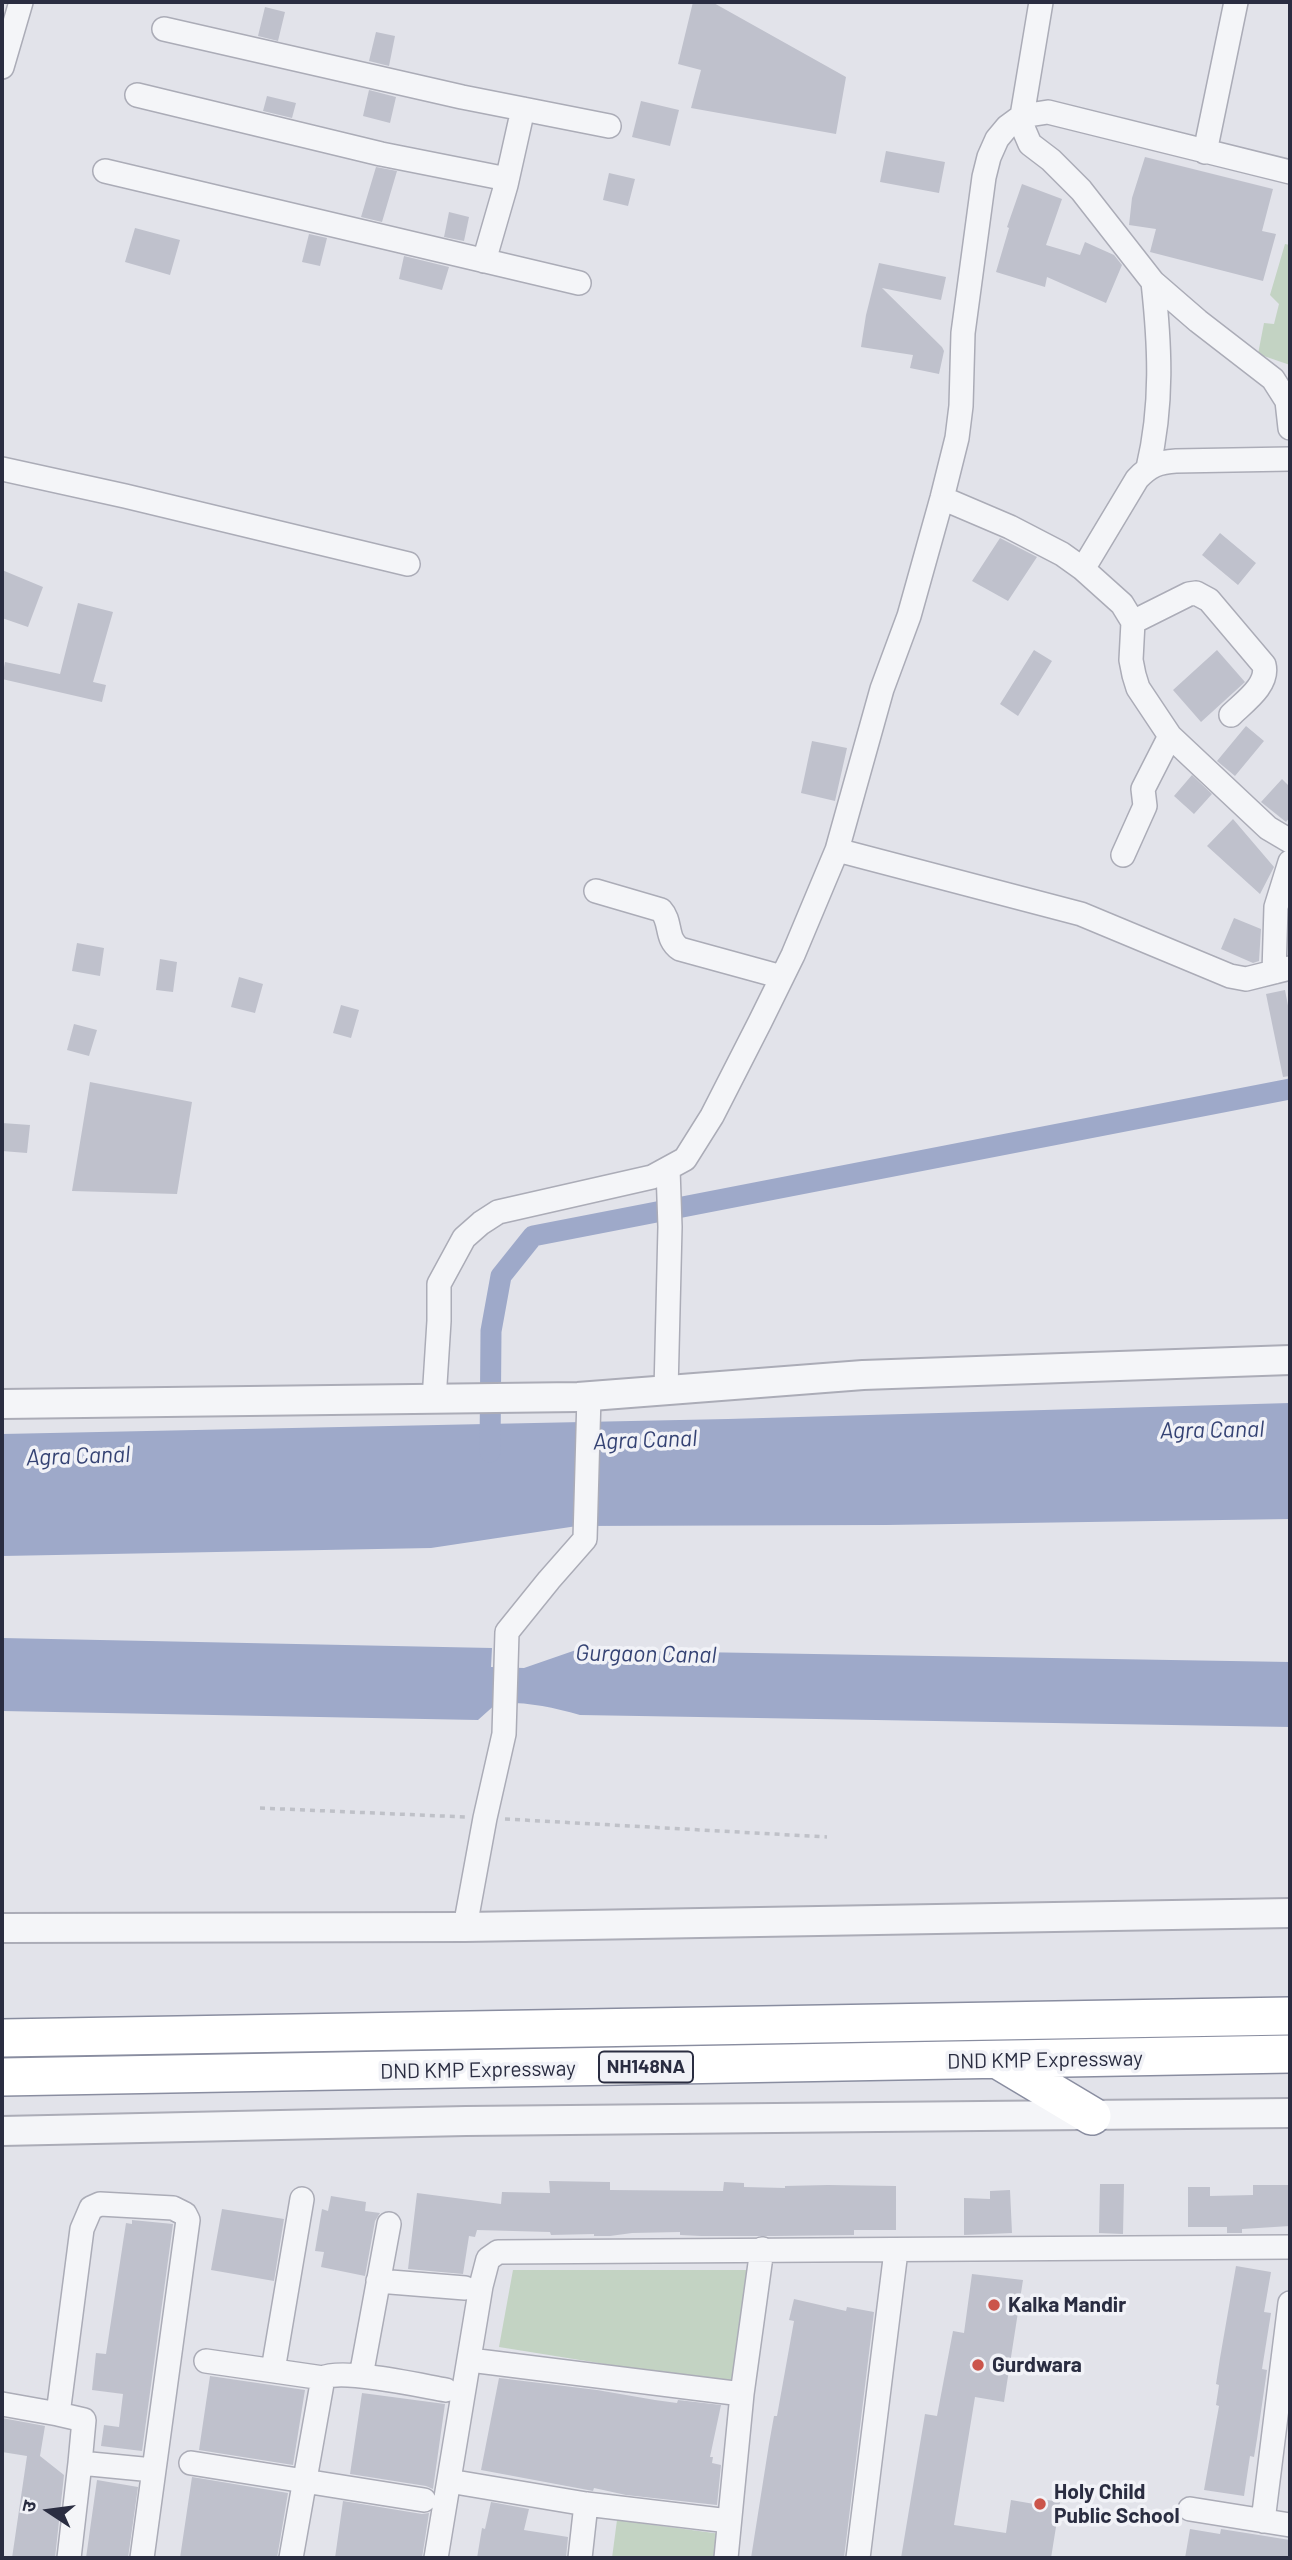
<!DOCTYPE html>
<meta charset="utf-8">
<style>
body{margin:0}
#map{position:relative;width:1292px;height:2560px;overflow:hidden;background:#e2e3ea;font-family:Barlow,"Noto Sans Devanagari",sans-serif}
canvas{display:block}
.frame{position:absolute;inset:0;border:4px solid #2a2d41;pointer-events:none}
.north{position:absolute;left:14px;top:2476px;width:70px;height:70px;-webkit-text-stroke:5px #f1f2f7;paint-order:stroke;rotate:283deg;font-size:19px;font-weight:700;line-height:28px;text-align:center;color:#2a2d41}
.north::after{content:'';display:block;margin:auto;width:24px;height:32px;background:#2a2d41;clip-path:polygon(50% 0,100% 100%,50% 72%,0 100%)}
</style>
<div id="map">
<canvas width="1292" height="2560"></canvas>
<div class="frame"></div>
<div class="north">उ</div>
</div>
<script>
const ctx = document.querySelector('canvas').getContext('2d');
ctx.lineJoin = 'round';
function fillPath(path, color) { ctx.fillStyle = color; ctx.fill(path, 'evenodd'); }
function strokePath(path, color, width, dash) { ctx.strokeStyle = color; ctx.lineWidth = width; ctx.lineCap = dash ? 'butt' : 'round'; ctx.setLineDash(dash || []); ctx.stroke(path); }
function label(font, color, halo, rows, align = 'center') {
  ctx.font = font + ' Barlow,sans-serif'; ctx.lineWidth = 7; ctx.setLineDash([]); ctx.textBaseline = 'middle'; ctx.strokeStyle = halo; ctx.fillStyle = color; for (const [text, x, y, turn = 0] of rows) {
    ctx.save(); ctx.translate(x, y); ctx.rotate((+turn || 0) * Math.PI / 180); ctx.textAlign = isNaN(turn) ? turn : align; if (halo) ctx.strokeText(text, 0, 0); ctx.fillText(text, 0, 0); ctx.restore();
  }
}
fillPath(new Path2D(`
 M1285,244L1290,245V365L1258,354L1264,323L1274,324L1279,304L1270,295Z
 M513,2270H752L736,2385L499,2347Z
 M617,2520L721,2534L718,2558H612Z`), '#c3d3c3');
fillPath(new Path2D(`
 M1290,1403V1519L886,1525L577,1526L431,1548L2,1556V1434L728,1419Z
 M2,1638L492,1648L491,1667L524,1668L576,1650L1290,1662V1727L580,1715C551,1707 527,1702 497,1703L478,1720L2,1711Z`), '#9ea9c9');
strokePath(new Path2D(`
 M490,1452L491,1331L501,1276L533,1236L1290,1089`), '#9ea9c9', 21);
fillPath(new Path2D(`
 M693,2H712L846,77L836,134L691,108L701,70L678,64Z
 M265,7L285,12L278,41L258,36Z
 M376,32L395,36L389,66L369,61Z
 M369,90L396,97L390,123L363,116Z
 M267,96L296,103L292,118L263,111Z
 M641,101L679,110L670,146L632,137Z
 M886,151L945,162L939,193L880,182Z
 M1145,157L1273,189L1262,231L1276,234L1263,281L1150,252L1156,229L1129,225L1132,198Z
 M376,167L397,171L382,222L361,217Z
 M609,173L635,179L628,206L603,200Z
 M1022,184L1062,199L1046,245L1080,255L1085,242L1114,255L1122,265L1106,303L1047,277L1045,287L996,272L1009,228L1007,227Z
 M449,212L469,217L464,241L444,237Z
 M135,228L180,240L170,275L125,262Z
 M309,234L327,238L320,266L302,262Z
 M404,256L449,267L442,290L399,279Z
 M879,263L946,277L941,300L882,288L942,347L944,351L939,374L910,368L913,355L861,347L866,315Z
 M1220,533L1256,563L1238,585L1202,555Z
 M1000,538L1037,557L1008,601L972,581Z
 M2,570L43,587L28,627L2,618Z
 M78,603L113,612L93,682L106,685L102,702L2,679L5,662L60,674Z
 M1034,650L1052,661L1018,716L1000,704Z
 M1217,650L1245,682L1201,722L1173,690Z
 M1246,726L1264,741L1235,776L1217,761Z
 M812,741L847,748L835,801L801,793Z
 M1192,775L1212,794L1194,814L1174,796Z
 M1282,779L1290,787V817L1286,822L1261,802Z
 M1233,819L1274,867L1260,894L1207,846Z
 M1234,918L1261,929L1259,961L1253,963L1221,949Z
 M77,943L104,948L100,976L72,971Z
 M160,959L177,962L173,992L156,990Z
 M239,977L263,984L255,1013L231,1007Z
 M1285,990L1290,1016V1076L1283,1077L1266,994Z
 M341,1005L359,1010L351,1038L333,1033Z
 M74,1024L97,1030L89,1056L67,1050Z
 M90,1082L192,1102L177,1194L72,1191Z
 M2,1123L30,1125L27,1153L2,1151Z
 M549,2181L610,2182V2190L723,2191L724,2182L744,2183V2187L785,2188V2186L828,2185L896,2186V2230H854V2235L774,2236H701L680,2235V2232L632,2233L610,2236H594V2234L551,2235L550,2232L477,2230L475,2237L469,2236L463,2274L408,2269L417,2193L501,2204L502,2192L550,2193Z
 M1100,2184H1124L1123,2234L1099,2233Z
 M1253,2185H1290V2226L1242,2229V2233H1227V2227H1188V2187H1210V2196L1253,2195Z
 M1010,2190L1012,2233L964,2235V2198L990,2199V2191Z
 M331,2196L366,2202L365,2211L380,2213L375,2221L365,2276L321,2267L324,2252L315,2251L322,2209L328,2211Z
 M222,2209L284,2219L274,2281L211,2270Z
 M132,2220L173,2224L142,2451L101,2446L104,2425L119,2427L123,2394L92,2390L96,2353L106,2354L126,2223L132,2224Z
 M1236,2266L1271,2272L1264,2312L1271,2313L1262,2369L1267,2370L1257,2439L1254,2457L1250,2456L1244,2496L1204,2490L1219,2406L1216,2405L1219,2385L1216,2384L1220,2358Z
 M972,2274L1023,2280L1004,2402L975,2397L954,2525L1006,2533L1011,2500L1040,2505L1041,2499L1060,2502L1051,2558H901L925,2414L937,2416L953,2331L964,2333Z
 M794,2299L846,2311L847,2307L874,2312L844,2558H751L769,2444L774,2416H777L794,2321L789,2320Z
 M210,2376L305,2390L293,2465L199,2450Z
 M499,2378L597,2390L655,2400L677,2403L678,2400L721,2405L710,2457H713L712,2463L721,2465L717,2505L626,2495L594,2488L593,2491L588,2490L481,2470Z
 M362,2393L445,2404L433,2489L426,2486L350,2474Z
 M2,2418L45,2426L40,2456L64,2475L55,2558H12L27,2456L2,2452Z
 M192,2477L288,2493L277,2558H180Z
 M97,2480L138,2487L128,2558H86Z
 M343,2501L422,2514L429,2513L422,2558H335Z
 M491,2502L529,2509L524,2530L568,2537L566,2558H477L482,2528L485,2529Z
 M1190,2529L1220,2534L1221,2529L1290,2540V2558H1185Z`), '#bfc1cc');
const minor = new Path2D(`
 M1041,2L1022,116L1024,130L1030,144L1051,160L1081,190L1153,282L1198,321L1273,379L1287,401L1290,428
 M164,29L462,97L609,126
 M2,67L21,2
 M137,95L381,154L507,179
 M1205,152L1236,2
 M105,171L579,283
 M484,261L506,185L523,109
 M1148,468C1163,405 1160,345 1153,282
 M2,469L125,496L408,564
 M942,498L1010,527L1062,554L1083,569L1122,604L1133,622L1131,660L1134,675L1138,688L1170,736L1268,828L1290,841
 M1083,569L1137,479C1149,466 1158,462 1176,461L1290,459
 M1133,622L1189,594L1196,593L1209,600L1264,665C1269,685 1244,702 1231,715
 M837,850L1081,914L1230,976L1246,979L1290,968
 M1123,855L1145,806L1143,789L1170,736
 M596,891L661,910C672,922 665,939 680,949L782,977
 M1274,972L1276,907L1290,862
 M666,1391L670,1227L668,1169
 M434,1400L439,1321V1284L464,1238L481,1223L498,1212L652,1177L685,1159L712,1116L760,1022L793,955L837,850L882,689L909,616L942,498L957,438L961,406L963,333L984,177L989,157L997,139L1007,127L1022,116L1048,112L1290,172
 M465,1927L485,1818L504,1734L507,1632L549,1580L585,1539L589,1396
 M378,2281L465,2288
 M470,2360L742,2394
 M206,2361L323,2378
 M273,2370L302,2199
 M361,2376L389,2224
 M2,2404L58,2414
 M191,2463L424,2500
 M449,2481L586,2504L729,2521
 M1190,2509L1290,2525
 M1263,2521L1290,2303
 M69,2558L80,2463
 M142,2558L188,2220L185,2214L173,2208L100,2204L91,2208L82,2229L58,2414L84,2420L80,2463L153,2470
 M291,2558L323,2378C342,2368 422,2386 446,2390
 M436,2558L481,2286L488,2259L498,2252L1290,2247
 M580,2558L586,2504
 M726,2558L742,2394L762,2249
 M858,2558L896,2251`);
const tertiary = new Path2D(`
 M2,1404L578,1397L863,1375L1290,1360
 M2,1928L465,1927L1290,1913
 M2,2131L466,2121L1290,2113`);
const trunk = new Path2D(`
 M2,2038L1290,2016
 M1000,2061L1092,2116
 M2,2077L1290,2054`);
strokePath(minor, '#abacb7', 26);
strokePath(tertiary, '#abacb7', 32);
strokePath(trunk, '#898da0', 40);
strokePath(new Path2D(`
 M260,1808L465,1817
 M505,1819L827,1837`), '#bfc1c8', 3.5, [5, 5]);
strokePath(minor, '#f4f5f8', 23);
strokePath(tertiary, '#f4f5f8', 28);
strokePath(trunk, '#fff', 37);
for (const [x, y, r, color] of [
 [994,2305,7,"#cb554b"],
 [978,2365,7,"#cb554b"],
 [1040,2504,7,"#cb554b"]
]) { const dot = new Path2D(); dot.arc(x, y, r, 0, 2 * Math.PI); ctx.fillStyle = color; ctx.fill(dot); strokePath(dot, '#f1f2f7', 2.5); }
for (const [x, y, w] of [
 [646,2067,94]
]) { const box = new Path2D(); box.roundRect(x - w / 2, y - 15.5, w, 31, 5); ctx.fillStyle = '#f1f2f7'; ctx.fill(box); strokePath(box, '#2a2d41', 2); }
label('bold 19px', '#2a2d41', null, [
 ["NH148NA",646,2067]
]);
label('21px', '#2a2d41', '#f1f2f7', [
 ["DND KMP Expressway",1045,2060,-1],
 ["DND KMP Expressway",478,2070,-1]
]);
label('bold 21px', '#2a2d41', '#f1f2f7', [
 ["Kalka Mandir",1008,2305],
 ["Gurdwara",992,2365],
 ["Holy Child",1054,2492],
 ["Public School",1054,2516]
], 'left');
label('italic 23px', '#354374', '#f1f2f7', [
 ["Agra Canal",1212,1430,-1],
 ["Agra Canal",645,1440,-2],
 ["Agra Canal",78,1456,-2],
 ["Gurgaon Canal",646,1654,1]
]);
</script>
